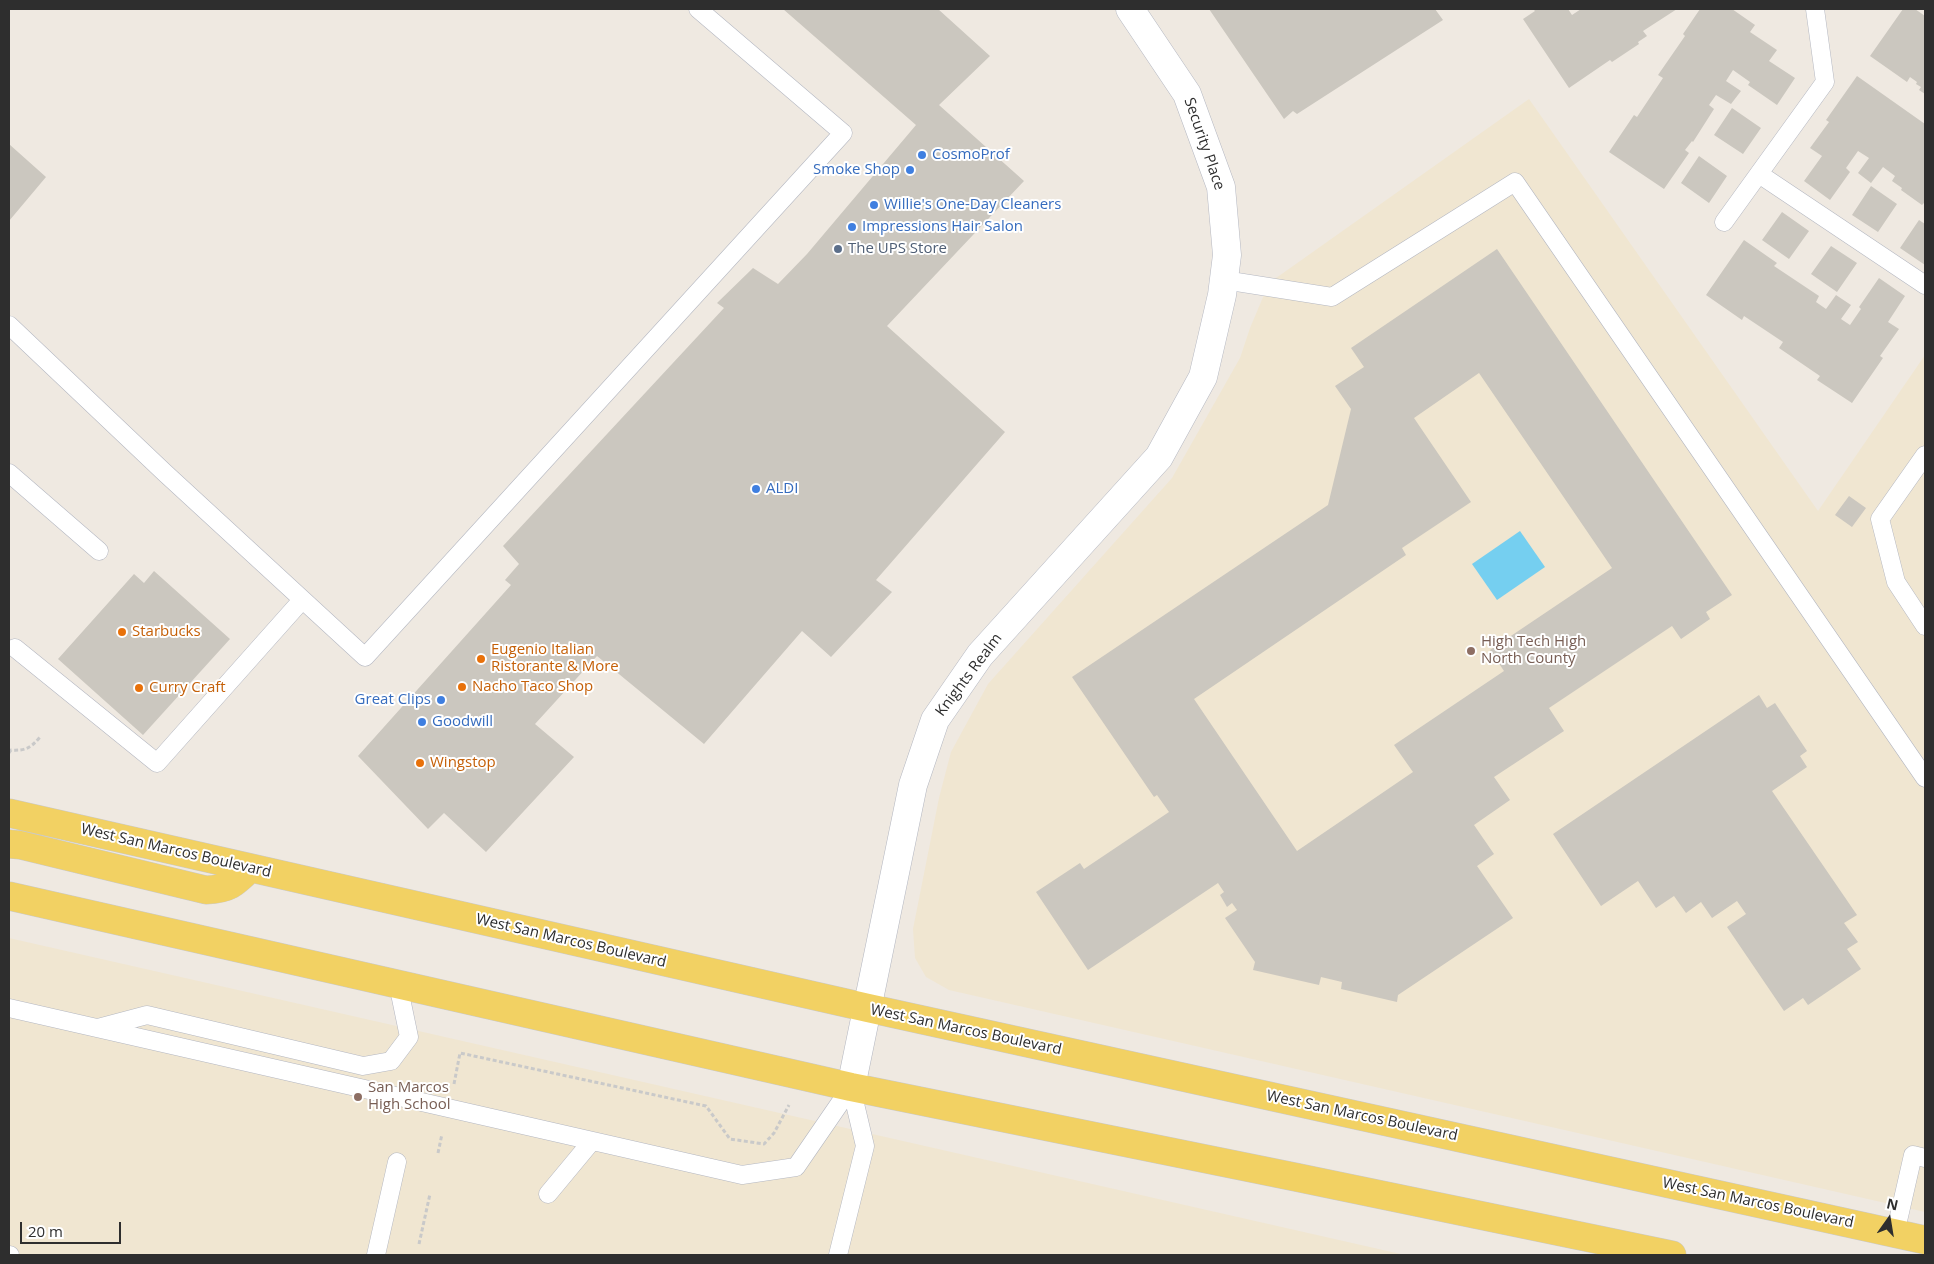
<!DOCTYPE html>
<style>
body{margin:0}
#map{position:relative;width:1934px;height:1264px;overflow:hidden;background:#efe9e1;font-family:"Open Sans",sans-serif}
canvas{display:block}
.frame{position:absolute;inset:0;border:10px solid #2e2e2e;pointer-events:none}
.north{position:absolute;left:1864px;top:1194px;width:50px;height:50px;-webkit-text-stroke:4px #fff;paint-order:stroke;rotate:13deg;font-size:14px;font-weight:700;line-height:20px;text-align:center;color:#2e2e2e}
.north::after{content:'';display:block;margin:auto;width:18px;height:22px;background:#2e2e2e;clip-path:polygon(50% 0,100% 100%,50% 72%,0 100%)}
.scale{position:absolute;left:20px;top:1222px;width:101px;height:22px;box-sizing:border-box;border:2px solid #2e2e2e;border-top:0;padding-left:6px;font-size:15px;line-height:18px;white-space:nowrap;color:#2e2e2e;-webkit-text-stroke:4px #fff;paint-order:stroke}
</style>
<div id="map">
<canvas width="1934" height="1264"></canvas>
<div class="frame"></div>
<div class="north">N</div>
<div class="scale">20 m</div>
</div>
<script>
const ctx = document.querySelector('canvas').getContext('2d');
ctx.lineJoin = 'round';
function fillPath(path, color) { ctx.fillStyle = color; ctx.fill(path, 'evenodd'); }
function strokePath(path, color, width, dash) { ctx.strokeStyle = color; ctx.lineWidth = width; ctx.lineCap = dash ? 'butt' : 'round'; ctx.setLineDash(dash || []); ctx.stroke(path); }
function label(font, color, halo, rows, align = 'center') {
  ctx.font = font + ' "Open Sans",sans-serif'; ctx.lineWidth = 4; ctx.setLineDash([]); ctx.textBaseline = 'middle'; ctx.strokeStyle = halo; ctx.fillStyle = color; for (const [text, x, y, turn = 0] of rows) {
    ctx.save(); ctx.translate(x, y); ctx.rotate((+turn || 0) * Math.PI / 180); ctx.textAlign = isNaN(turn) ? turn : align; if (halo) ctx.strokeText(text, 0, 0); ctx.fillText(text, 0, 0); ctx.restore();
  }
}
fillPath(new Path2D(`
 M1529,99L1818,511L1925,355V1212L949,990L926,977L915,958L913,929L939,798L951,752L988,684L1172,478L1240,358L1250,328L1269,283Z
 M9,938L1405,1255H9Z`), '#f0e6d1');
fillPath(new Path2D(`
 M1520,531L1545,567L1497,600L1472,564Z`), '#75cff0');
fillPath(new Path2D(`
 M783,9H938L990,56L939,105L1024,181L887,326L1005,432L876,580L892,592L831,657L802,631L704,744L597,656L535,724L574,757L486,852L444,813L428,829L358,756L511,585L505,580L519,564L503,546L724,308L717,303L753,268L778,284L807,254L916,125Z
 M1209,9H1435L1443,20L1297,114L1293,111L1284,119Z
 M1533,9H1568L1572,15L1581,9H1677L1643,31L1647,36L1638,42L1639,44L1612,62L1610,60L1569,88L1523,19L1535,11Z
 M1700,9H1732L1755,25L1750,32L1777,50L1769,61L1795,78L1777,105L1748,85L1750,82L1733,70L1726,81L1741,91L1731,104L1716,95L1709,105L1714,109L1693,142L1692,141L1685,150L1689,153L1664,189L1609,152L1634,115L1637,117L1663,78L1658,75L1685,36L1683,34Z
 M1903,9H1915L1925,16V94L1919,90L1921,87L1916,84L1917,82L1910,77L1907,82L1870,56Z
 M1857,76L1925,124V204L1924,203L1922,205L1901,190L1902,188L1892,181L1895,176L1883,167L1871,183L1858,173L1869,158L1858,151L1846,168L1850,172L1830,200L1804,181L1822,156L1810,148L1829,122L1826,120Z
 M1732,108L1761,128L1743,154L1714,135Z
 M9,144L46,177L9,221Z
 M1699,156L1727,176L1709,203L1681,183Z
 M1871,186L1897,204L1878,232L1852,215Z
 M1782,212L1809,231L1789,259L1762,240Z
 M1919,220L1925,224V265L1900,248Z
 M1744,240L1777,263L1774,266L1819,296L1816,302L1826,309L1836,295L1851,305L1841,319L1850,325L1861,309L1859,307L1879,278L1905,296L1888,322L1899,329L1880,356L1883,358L1852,403L1817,380L1820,376L1779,348L1783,342L1744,316L1742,320L1706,295Z
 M1831,246L1857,263L1837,292L1811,274Z
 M1497,249L1732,595L1706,612L1710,619L1681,639L1672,626L1549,708L1564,731L1494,777L1510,800L1474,825L1494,854L1477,866L1513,918L1398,995L1397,1002L1341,989L1342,982L1321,977L1319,985L1253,970L1255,962L1225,918L1237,910L1232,903L1227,907L1220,895L1224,892L1218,883L1088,970L1036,892L1080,863L1084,869L1169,812L1157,795L1154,797L1072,677L1328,505L1351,409L1335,386L1364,367L1351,348ZM1479,373L1612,568L1490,650L1504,671L1394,745L1413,772L1297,851L1194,699L1406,555L1402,548L1471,502L1414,418Z
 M1849,496L1866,508L1852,527L1835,515Z
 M154,571L230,639L143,735L58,659L134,574L144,583Z
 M1759,695L1767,708L1775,703L1807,751L1800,756L1807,767L1772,791L1857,915L1844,923L1858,942L1847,949L1861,969L1808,1005L1803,998L1784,1011L1727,927L1746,914L1737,901L1712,918L1701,902L1686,913L1674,896L1656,908L1638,881L1601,906L1553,834Z`), '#cbc7bf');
const lane = new Path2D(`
 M1759,174L1925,285
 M1724,222L1825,82L1815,9
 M1224,280L1332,297L1515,182L1925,778
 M9,325L165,473L365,657L843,133L698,9
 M1925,455L1880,519L1896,582L1925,626
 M9,473L99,551
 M15,648L157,763L302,600
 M9,1008L742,1175L796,1167L851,1087
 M98,1028L147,1015L363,1066L391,1061L409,1037L398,984
 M548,1194L592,1141
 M1895,1234L1913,1155L1925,1158
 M9,1255H10
 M376,1255L397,1162
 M838,1255L865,1146L851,1087`);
const street = new Path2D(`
 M851,1087L913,785L935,720L980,655L1159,457L1203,377L1222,295L1227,255L1221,187L1187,94L1130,9`);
const primary = new Path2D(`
 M9,813L868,1008L1925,1240
 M9,844L20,845L206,890C229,889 234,884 250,868
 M9,896L851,1087L1295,1177L1672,1255`);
strokePath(lane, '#b4b7c1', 19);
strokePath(street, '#b4b7c1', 29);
strokePath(primary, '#c9c9c9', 29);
strokePath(new Path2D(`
 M9,753L11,750C25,751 31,748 40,737
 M454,1084L460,1053L706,1106L730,1139L764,1144L774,1133L789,1105
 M438,1153L442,1134
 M419,1244L430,1194`), '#c9c9c9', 3, [4, 2.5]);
strokePath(lane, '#fff', 18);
strokePath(street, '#fff', 28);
strokePath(primary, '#f2d163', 28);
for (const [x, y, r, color] of [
 [922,155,5,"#3f7fe0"],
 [910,170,5,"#3f7fe0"],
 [874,205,5,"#3f7fe0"],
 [852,227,5,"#3f7fe0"],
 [838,249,5,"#5c6f8a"],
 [756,489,5,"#3f7fe0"],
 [122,632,5,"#e8710a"],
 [1471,651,5,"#8d6e63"],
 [481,659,5,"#e8710a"],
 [462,687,5,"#e8710a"],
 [139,688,5,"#e8710a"],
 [441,700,5,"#3f7fe0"],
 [422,722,5,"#3f7fe0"],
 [420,763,5,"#e8710a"],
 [358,1097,5,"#8d6e63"]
]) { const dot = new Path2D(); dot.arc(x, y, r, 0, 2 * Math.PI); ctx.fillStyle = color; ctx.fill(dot); strokePath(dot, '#fff', 2); }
label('15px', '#2e2e2e', '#fff', [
 ["Security Place",1204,144,71],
 ["Knights Realm",969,675,-53],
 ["West San Marcos Boulevard",176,851,13],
 ["West San Marcos Boulevard",571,941,13],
 ["West San Marcos Boulevard",966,1030,12],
 ["West San Marcos Boulevard",1362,1116,12],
 ["West San Marcos Boulevard",1758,1203,12]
]);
label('15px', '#366cbe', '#fff', [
 ["CosmoProf",932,155],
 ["Smoke Shop",900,170,"right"],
 ["Willie's One-Day Cleaners",884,205],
 ["Impressions Hair Salon",862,227],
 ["ALDI",766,489],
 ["Great Clips",431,700,"right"],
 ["Goodwill",432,722]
], 'left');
label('15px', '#4e5e75', '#fff', [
 ["The UPS Store",848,249]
], 'left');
label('15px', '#c56008', '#fff', [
 ["Starbucks",132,632],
 ["Eugenio Italian",491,650],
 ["Ristorante & More",491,667],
 ["Nacho Taco Shop",472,687],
 ["Curry Craft",149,688],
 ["Wingstop",430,763]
], 'left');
label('15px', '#785e54', '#fff', [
 ["High Tech High",1481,642],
 ["North County",1481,659],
 ["San Marcos",368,1088],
 ["High School",368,1105]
], 'left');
</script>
